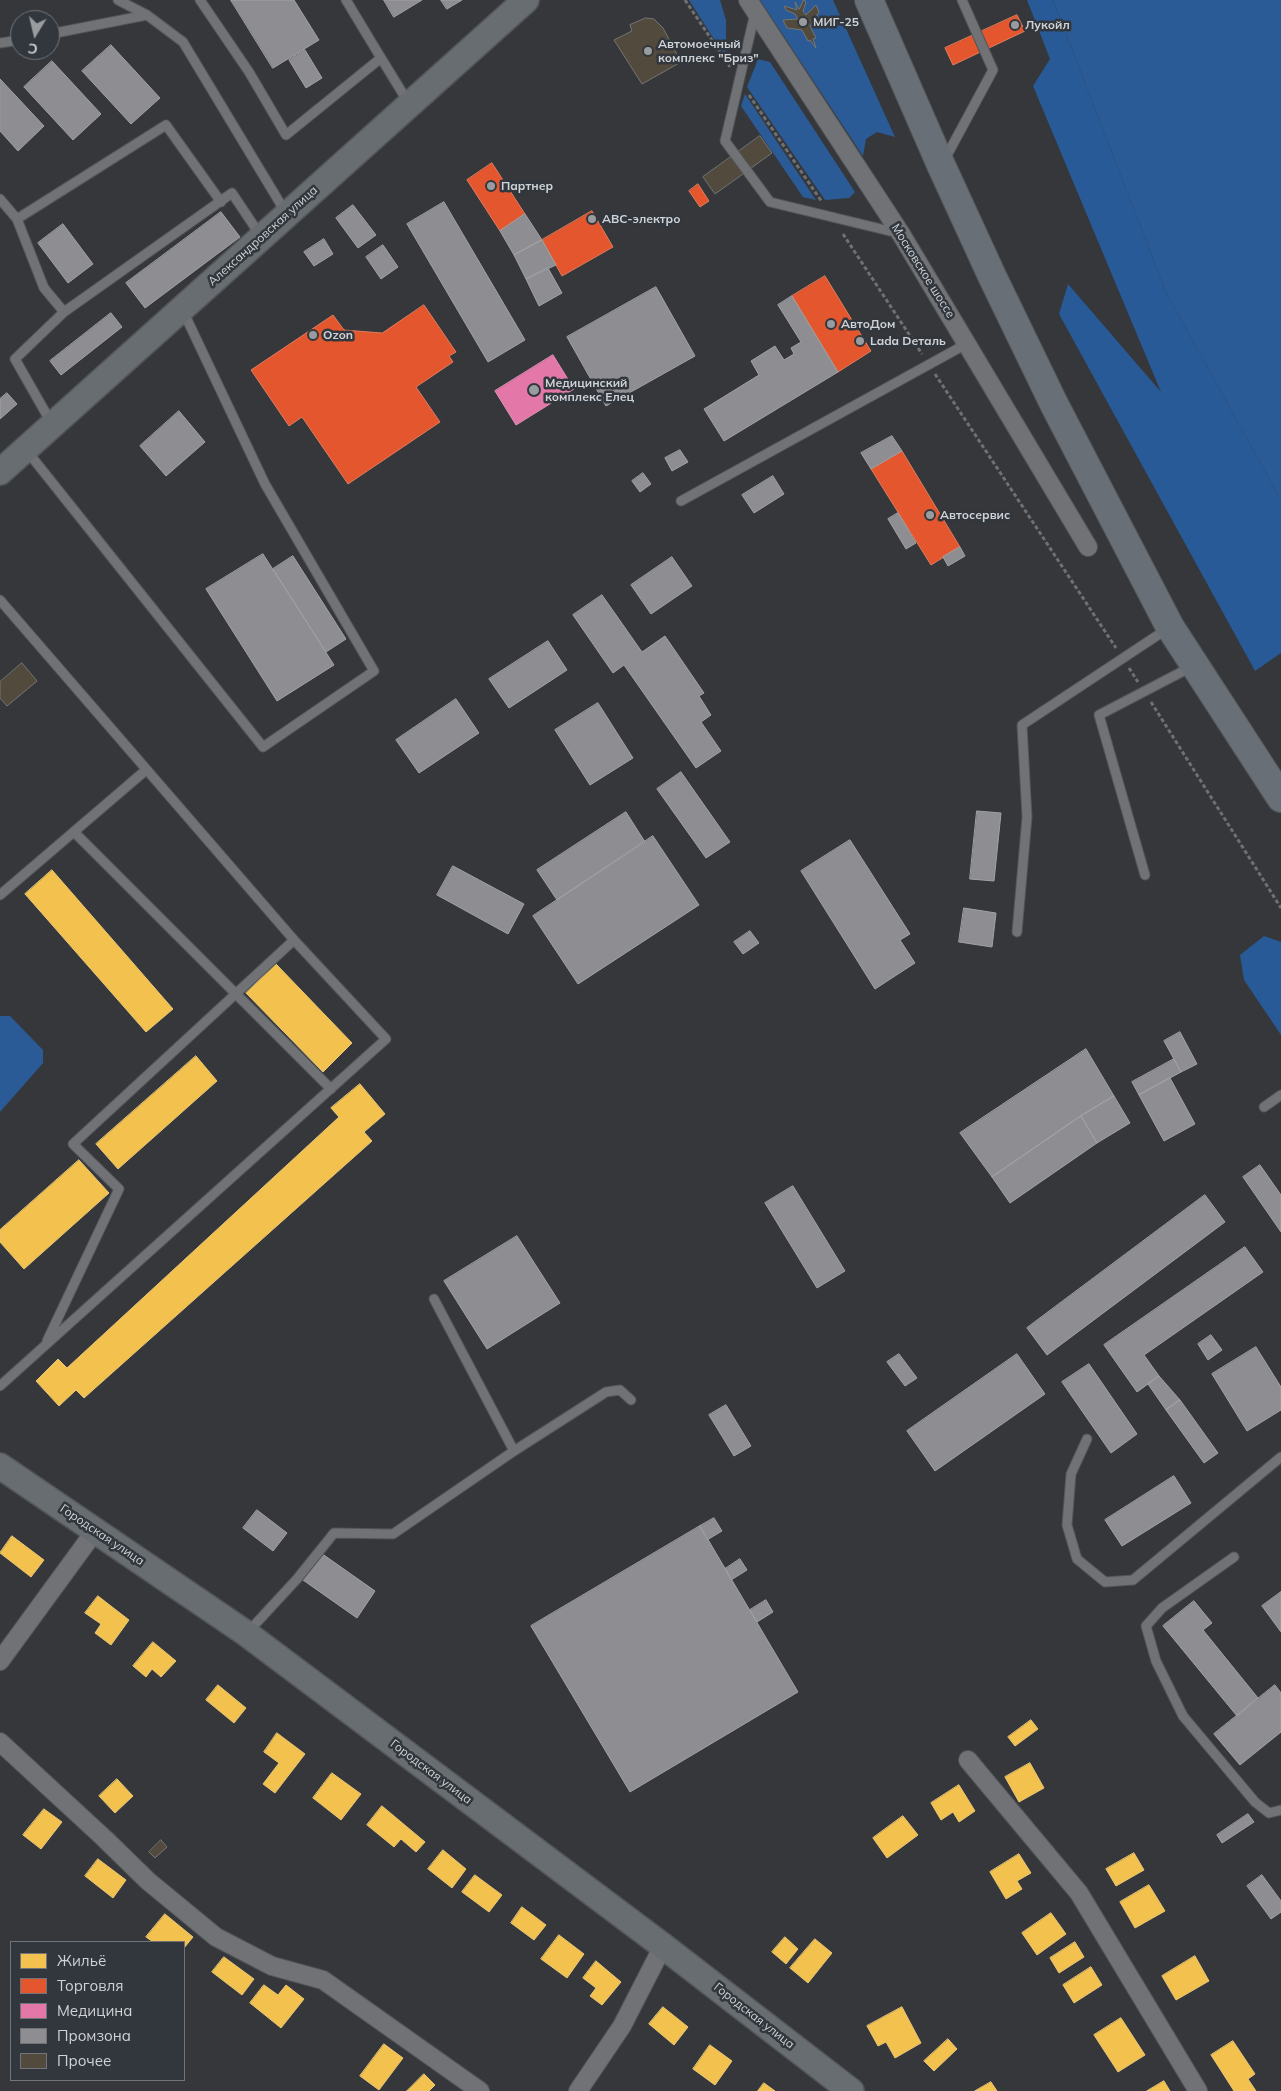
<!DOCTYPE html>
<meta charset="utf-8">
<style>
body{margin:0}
#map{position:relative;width:1281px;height:2091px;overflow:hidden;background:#35373a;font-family:Mulish,sans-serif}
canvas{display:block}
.legend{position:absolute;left:10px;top:1941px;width:175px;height:140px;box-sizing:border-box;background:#32373d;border:1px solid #71757a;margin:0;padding:6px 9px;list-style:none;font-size:15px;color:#cfd2d6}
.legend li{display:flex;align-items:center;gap:10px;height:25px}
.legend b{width:25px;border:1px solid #71757a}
.north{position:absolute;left:10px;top:10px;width:50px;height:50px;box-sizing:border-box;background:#32373d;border:1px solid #71757a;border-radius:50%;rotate:189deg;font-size:14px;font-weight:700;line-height:20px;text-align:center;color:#cfd2d6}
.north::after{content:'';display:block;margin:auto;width:18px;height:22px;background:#999c9f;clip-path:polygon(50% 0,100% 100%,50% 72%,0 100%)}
</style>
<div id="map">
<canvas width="1281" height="2091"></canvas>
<ul class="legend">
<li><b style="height:14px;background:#f2c14e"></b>Жильё</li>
<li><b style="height:14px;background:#e4572e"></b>Торговля</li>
<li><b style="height:14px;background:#e377a8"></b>Медицина</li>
<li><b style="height:14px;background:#8d8d92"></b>Промзона</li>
<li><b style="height:14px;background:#524a3d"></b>Прочее</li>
</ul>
<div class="north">С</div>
</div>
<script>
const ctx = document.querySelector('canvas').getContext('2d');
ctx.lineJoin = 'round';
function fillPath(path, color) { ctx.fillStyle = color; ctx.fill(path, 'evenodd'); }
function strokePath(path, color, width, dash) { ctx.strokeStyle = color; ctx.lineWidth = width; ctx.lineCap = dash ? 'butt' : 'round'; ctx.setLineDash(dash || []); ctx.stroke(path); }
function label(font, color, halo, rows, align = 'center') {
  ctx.font = font + ' Mulish,sans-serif'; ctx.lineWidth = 5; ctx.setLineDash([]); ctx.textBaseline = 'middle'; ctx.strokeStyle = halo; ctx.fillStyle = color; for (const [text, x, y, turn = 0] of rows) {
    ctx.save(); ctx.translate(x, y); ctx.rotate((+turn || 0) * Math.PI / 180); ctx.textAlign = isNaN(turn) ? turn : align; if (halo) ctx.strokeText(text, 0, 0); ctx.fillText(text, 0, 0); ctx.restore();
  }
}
fillPath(new Path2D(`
 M689,0H720L726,20V58Z
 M760,0H833L895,137L877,132L866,139L863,156Z
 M1053,0H1281V500L1166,292Z
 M758,59L770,62L855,192L849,198L825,200L747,87Z
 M745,94L816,200L803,197L741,106Z
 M0,1016H10L43,1050V1063L0,1112Z`), '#2b5b97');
fillPath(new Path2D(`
 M1027,0H1053L1166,292L1281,500V653L1255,671L1059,314L1068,284L1161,392L1033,86L1050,59Z
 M1264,936L1281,942V1035L1244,980L1240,955Z`), '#285a97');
const homes = new Path2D(`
 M52,870L173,1009L146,1032L25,894Z
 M276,964L352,1043L323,1072L246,993Z
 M196,1056L217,1081L118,1169L96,1144Z
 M360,1084L385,1114L364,1132L372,1141L84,1398L76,1390L59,1406L36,1381L58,1359L67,1368L339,1117L331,1108Z
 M79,1160L109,1193L24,1269L0,1242V1230Z
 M12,1536L44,1560L31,1577L0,1553Z
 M98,1596L129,1620L111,1645L95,1633L101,1624L85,1613Z
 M153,1642L176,1661L161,1677L152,1669L146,1677L133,1666Z
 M218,1685L246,1708L234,1723L206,1700Z
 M1031,1720L1038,1729L1015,1746L1008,1737Z
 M277,1733L305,1754L275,1793L263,1784L279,1763L264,1752Z
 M1030,1763L1044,1788L1019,1802L1005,1777Z
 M332,1773L361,1794L341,1820L313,1798Z
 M117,1779L133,1796L115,1813L99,1796Z
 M959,1785L975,1811L959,1822L953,1812L941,1820L931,1803Z
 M382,1806L425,1842L416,1852L401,1839L394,1847L367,1825Z
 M44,1809L62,1822L41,1849L23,1835Z
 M903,1816L918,1835L887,1858L873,1838Z
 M443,1850L466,1869L452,1888L428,1869Z
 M1134,1853L1144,1870L1116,1886L1106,1869Z
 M1019,1854L1031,1873L1017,1881L1022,1889L1006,1899L990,1872Z
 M98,1859L126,1880L113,1898L85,1876Z
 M475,1875L502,1895L489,1912L462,1892Z
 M1149,1885L1165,1911L1135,1928L1120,1902Z
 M522,1907L546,1925L534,1940L511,1923Z
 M1051,1913L1066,1934L1037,1955L1022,1933Z
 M165,1914L193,1937L184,1948V1942H153L146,1937Z
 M559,1935L584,1954L567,1978L541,1959Z
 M785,1937L798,1949L786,1964L772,1952Z
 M815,1939L832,1953L808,1983L790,1968Z
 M1075,1942L1084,1957L1059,1973L1050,1958Z
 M1195,1956L1209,1981L1176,2000L1162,1976Z
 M224,1957L254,1979L242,1995L212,1972Z
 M596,1961L621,1982L602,2005L590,1996L596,1988L583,1978Z
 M1091,1967L1102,1985L1074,2003L1063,1985Z
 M264,1985L278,1995L286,1985L304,1999L281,2028L250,2003Z
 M663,2007L688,2027L674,2045L649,2024Z
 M902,2007L921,2043L895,2058L886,2042L878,2046L867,2026Z
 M1121,2018L1145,2055L1118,2072L1094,2035Z
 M948,2039L957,2049L934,2071L924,2061Z
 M1233,2041L1255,2074L1248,2079L1256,2091H1234L1211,2055Z
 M384,2044L403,2058L379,2090L360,2076Z
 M710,2045L732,2061L715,2085L693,2069Z
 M424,2074L435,2085L429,2091H407Z
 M1164,2081L1170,2091H1147Z
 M991,2082L997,2091H975Z
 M764,2083L775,2091H758Z`);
fillPath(homes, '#f2c14e');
strokePath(homes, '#e8c677', 1);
const shops = new Path2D(`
 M1017,15L1025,31L953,65L945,48Z
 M492,163L525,214L500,231L467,180Z
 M698,184L709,201L700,207L689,191Z
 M592,211L613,247L562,276L542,240Z
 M825,276L871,351L838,372L792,296Z
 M424,305L456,352L449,356L453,362L416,387L440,422L348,484L302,417L289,426L251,370L333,315L344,330L382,333Z
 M902,451L960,547L931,565L871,469Z`);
fillPath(shops, '#e4572e');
strokePath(shops, '#de7c60', 1);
const health = new Path2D(`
 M553,355L574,389L516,425L495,391Z`);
fillPath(health, '#e377a8');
strokePath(health, '#dd92b6', 1);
const industry = new Path2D(`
 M231,0H294L319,40L273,68Z
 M384,0H422L394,17Z
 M441,0H462L447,9Z
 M111,45L160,98L131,124L82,71Z
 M305,50L322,78L306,88L289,60Z
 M52,61L101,114L73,140L24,87Z
 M0,79L44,126L18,151L0,131Z
 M444,202L525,340L488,362L407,224Z
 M353,205L376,235L358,248L336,218Z
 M221,212L240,237L145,308L126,283Z
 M525,214L542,240L514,255L500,231Z
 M63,224L93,264L68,283L38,243Z
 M324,239L333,254L314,266L304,252Z
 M542,240L556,265L526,279L514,255Z
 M383,245L398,267L381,279L366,257Z
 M548,268L562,293L539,306L526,279Z
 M656,287L695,356L606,406L567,337Z
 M792,296L838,372L724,441L704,409L759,375L751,361L775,346L784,360L794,354L791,348L801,342L778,305Z
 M111,313L122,327L61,375L50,361Z
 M7,393L17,404L0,419V399Z
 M179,411L205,442L166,476L140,446Z
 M892,436L902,451L871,469L861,453Z
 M680,450L688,462L672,471L665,458Z
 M643,473L651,484L640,492L632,481Z
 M773,476L784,494L754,513L742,495Z
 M898,513L916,543L906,549L888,519Z
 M960,547L965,556L948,566L943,557Z
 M263,554L334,665L277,701L206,589Z
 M293,556L346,639L326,652L273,569Z
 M672,557L692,586L651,614L631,585Z
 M602,595L642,652L665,636L704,693L699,696L711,715L701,722L721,751L696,768L624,665L613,673L573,615Z
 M548,641L567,670L509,708L489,679Z
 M456,699L479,733L419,773L396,740Z
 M598,703L633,758L590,785L555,730Z
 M681,772L730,842L706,858L657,789Z
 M977,811L1001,813L994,881L970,879Z
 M626,812L645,842L557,900L537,870Z
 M653,836L699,905L578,984L533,916Z
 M850,840L910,934L900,940L915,963L875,989L801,871Z
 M453,866L524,904L508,934L437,895Z
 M964,908L996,913L992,947L959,942Z
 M750,931L759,943L743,954L734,942Z
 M1180,1032L1197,1064L1181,1072L1164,1041Z
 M1086,1049L1114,1096L1081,1116L992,1177L960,1133Z
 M1174,1059L1181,1072L1139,1095L1132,1082Z
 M1170,1078L1195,1124L1164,1141L1139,1095Z
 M1114,1096L1130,1123L1097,1143L1081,1116Z
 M1081,1116L1097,1143L1010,1203L992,1177Z
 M1260,1165L1281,1195V1232L1243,1177Z
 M793,1186L845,1271L817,1288L765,1203Z
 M1205,1195L1225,1222L1047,1355L1027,1328Z
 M517,1236L560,1303L487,1349L444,1281Z
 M1245,1247L1263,1272L1144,1355L1159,1376L1137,1392L1104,1345Z
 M1211,1335L1222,1350L1208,1360L1198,1344Z
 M1256,1347L1281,1387V1410L1247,1431L1212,1374Z
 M899,1354L917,1378L905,1386L887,1362Z
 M1017,1354L1045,1394L935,1471L907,1431Z
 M1089,1364L1137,1434L1111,1453L1062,1382Z
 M1159,1376L1180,1400L1166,1410L1148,1384Z
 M1180,1400L1218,1453L1204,1463L1166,1410Z
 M726,1405L751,1446L734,1456L709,1415Z
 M1174,1476L1191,1503L1122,1546L1105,1520Z
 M257,1510L287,1533L273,1551L243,1528Z
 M714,1518L722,1531L707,1540L700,1526Z
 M700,1526L798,1692L630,1792L531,1626Z
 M321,1553L375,1591L357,1618L303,1580Z
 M740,1559L747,1570L731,1580L725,1569Z
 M1281,1592V1632L1262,1606Z
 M766,1600L773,1612L757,1622L750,1610Z
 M1194,1601L1212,1623L1203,1630L1258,1698L1237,1716L1163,1626Z
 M1275,1685L1281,1693V1732L1240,1765L1214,1734Z
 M1248,1814L1254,1822L1222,1843L1217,1835Z
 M1262,1875L1281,1901V1912L1271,1919L1247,1886Z`);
fillPath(industry, '#8d8d92');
strokePath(industry, '#a1a2a6', 1);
const building = new Path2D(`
 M804,0L806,2L803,11L806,15L816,5L819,12L810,26L816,38L813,39L816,48L810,40L808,41L802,30L787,28L783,20L798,19L795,14L786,10L784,6L797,10L795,2L799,9Z
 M646,18L654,19L663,28L681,62L642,84L614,40L632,31L630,25Z
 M760,136L772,153L715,194L703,177Z
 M22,663L37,681L7,706L0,698V682Z
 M161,1840L167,1847L155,1858L149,1852Z`);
fillPath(building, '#524a3d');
strokePath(building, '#757575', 1);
const lane = new Path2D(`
 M118,0L147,15L183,42L286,213
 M200,0L249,72L286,135L381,58L346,0
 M755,13L725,141L770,202L898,233
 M50,34L147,15
 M0,43L20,40
 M381,58L408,102
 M945,159L993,70L962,0
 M0,199L17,219
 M64,312L44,288L17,219L166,125L221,202
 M52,424L15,359L64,312L232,193L260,235
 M27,451L263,747L374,671L265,484L183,311
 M681,501L968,343
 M0,600L294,940L386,1039L0,1386
 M74,832L331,1089
 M1145,875L1099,715L1193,666
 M0,895L146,770
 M1017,932L1027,817L1022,725L1167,629
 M1264,1107L1281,1095
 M434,1299L514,1451
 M47,1341L119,1189L73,1144L294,940
 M1087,1439L1071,1474L1067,1525L1077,1559L1105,1582L1133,1580L1281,1457
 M1234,1557L1162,1608L1146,1626L1156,1661L1183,1716L1255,1802L1269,1813L1281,1810
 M248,1632L297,1579L334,1533L393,1534L514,1451L606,1392L620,1390L631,1400`);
const street = new Path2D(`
 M748,0L901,234L1088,547
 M0,1661L95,1531
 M0,1742L105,1839L148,1881L216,1937L272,1966L323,1980L480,2091
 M968,1760L1079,1893L1198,2091
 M578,2091L622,2026L663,1946`);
const secondary = new Path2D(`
 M0,472L526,0
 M0,1466L247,1634L663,1946L851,2091`);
const primary = new Path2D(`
 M869,0L941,165L992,276L1054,404L1170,627L1281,798`);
strokePath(lane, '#535658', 11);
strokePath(street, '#535658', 20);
strokePath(secondary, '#535658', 28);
strokePath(primary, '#535658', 30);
strokePath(new Path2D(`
 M685,0L730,67
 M749,95L822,202
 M843,234L922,354
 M935,374L1116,648
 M1129,668L1138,682
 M1151,702L1281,908`), '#6f7072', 3, [4, 2.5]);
strokePath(lane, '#707276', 9);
strokePath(street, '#707276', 18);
strokePath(secondary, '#686d72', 25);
strokePath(primary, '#696f77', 28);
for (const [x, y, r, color] of [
 [803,22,5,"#999c9f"],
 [1015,25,5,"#999c9f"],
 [648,51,5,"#999c9f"],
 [491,186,5,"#999c9f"],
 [592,219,5,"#999c9f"],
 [831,324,5,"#999c9f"],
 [313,335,5,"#999c9f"],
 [860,341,5,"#999c9f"],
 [534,390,6,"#999c9f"],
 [930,515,5,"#999c9f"]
]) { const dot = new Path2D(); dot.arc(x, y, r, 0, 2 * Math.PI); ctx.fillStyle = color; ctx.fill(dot); strokePath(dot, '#32373d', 2); }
label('bold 12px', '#cfd2d6', '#32373d', [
 ["МИГ-25",813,22],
 ["Лукойл",1025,25],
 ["Автомоечный",658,44],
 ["комплекс \"Бриз\"",658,58],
 ["Партнер",501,186],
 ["АВС-электро",602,219],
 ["АвтоДом",841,324],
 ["Ozon",323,335],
 ["Lada Dеталь",870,341],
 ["Медицинский",545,383],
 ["комплекс Елец",545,397],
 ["Автосервис",940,515]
], 'left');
label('12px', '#cfd2d6', '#32373d', [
 ["Александровская улица",263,236,-42],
 ["Московское шоссе",923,271,58],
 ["Городская улица",102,1535,34],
 ["Городская улица",431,1772,37],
 ["Городская улица",754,2016,38]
]);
</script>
